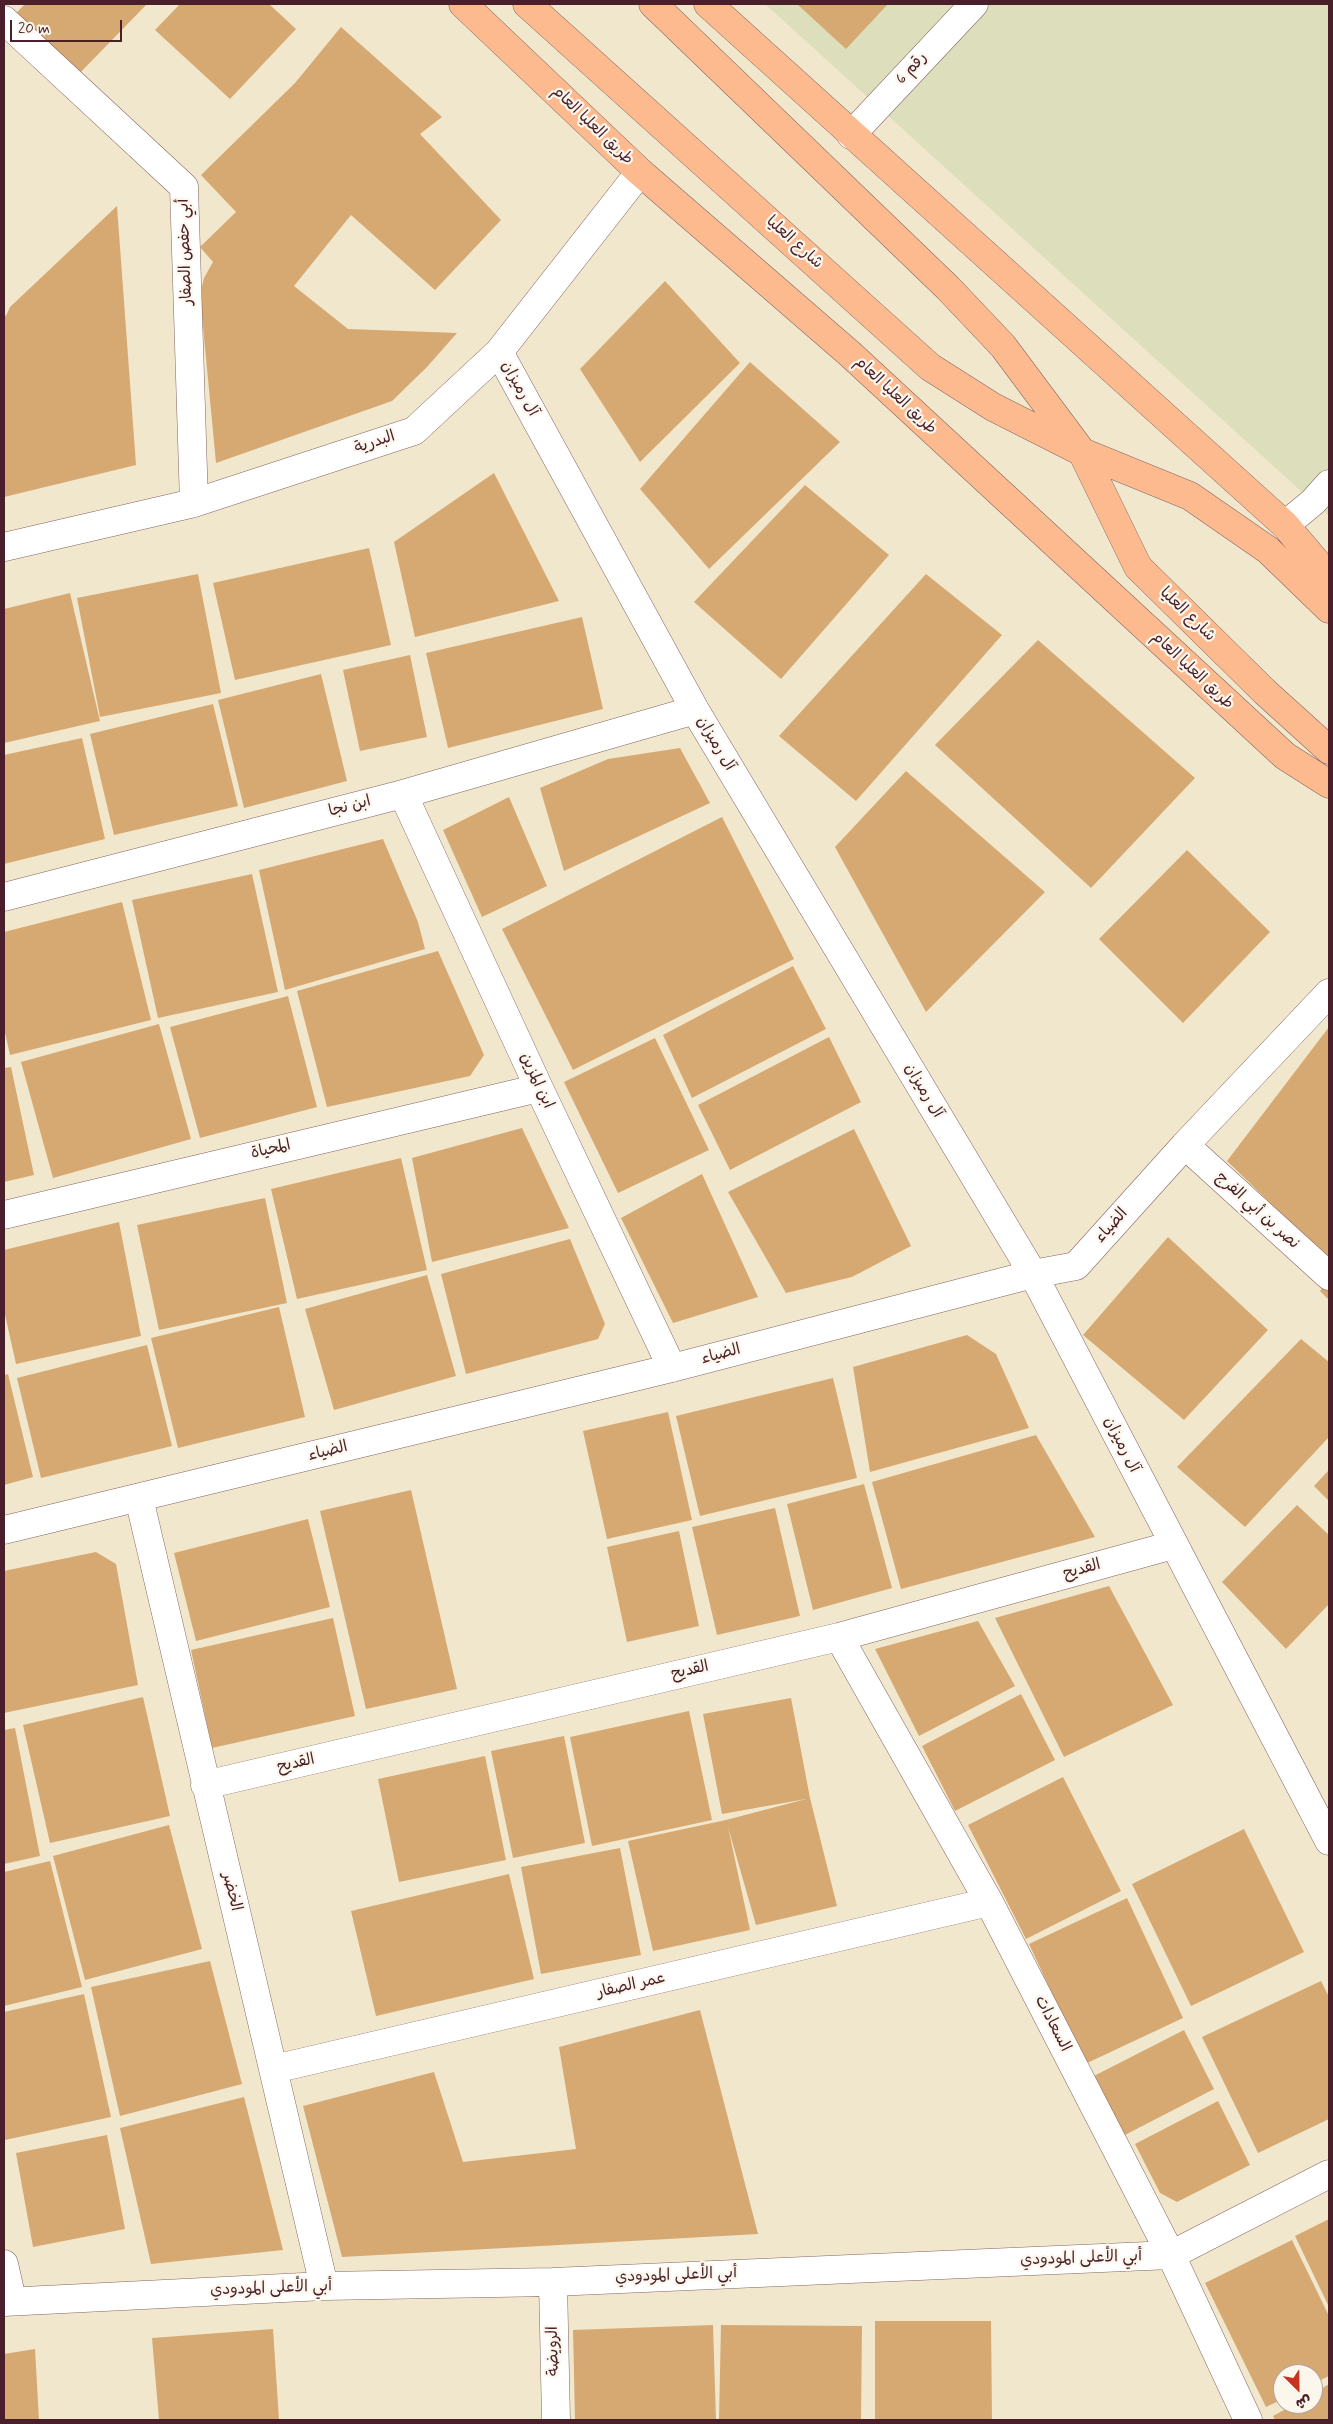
<!DOCTYPE html>
<html>
<head>
<meta charset="utf-8">
<style>
	body { margin:0 }
	#map { position:relative; width:1333px; height:2424px; overflow:hidden; background:#f1e7cc; font-family:Mynerve,"Playpen Sans Arabic",sans-serif }
	canvas { display:block }
	.frame { position:absolute; inset:0; border:5px solid #4a1f2b; pointer-events:none }
	.north { position:absolute; left:1273px; top:2364px; width:50px; height:50px; box-sizing:border-box; background:#fbf7ec; border:1px solid #b4a19f; border-radius:50%; rotate:157deg; font-size:14px; font-weight:700; line-height:20px; text-align:center; color:#4a1f2b }
	.north::after { content:''; display:block; margin:auto; width:18px; height:22px; background:#c8321e; clip-path:polygon(50% 0,100% 100%,50% 72%,0 100%) }
	.scale { position:absolute; left:10px; top:20px; width:112px; height:22px; box-sizing:border-box; border:2px solid #4a1f2b; border-top:0; padding-left:6px; font-size:15px; line-height:18px; white-space:nowrap; color:#4a1f2b; -webkit-text-stroke:4px #fbf7ec; paint-order:stroke }
</style>
</head>
<body>
<div id="map">
<canvas width="1333" height="2424"></canvas>
<div class="frame"></div>
<div class="north">ش</div>
<div class="scale">20 m</div>
</div>
<script>
const ctx = document.querySelector('canvas').getContext('2d');
ctx.lineJoin = 'round';
function fill(path, color) {
  ctx.fillStyle = color;
  ctx.fill(path, 'evenodd');
}
function stroke(path, color, width, dash) {
  ctx.strokeStyle = color;
  ctx.lineWidth = width;
  ctx.lineCap = dash ? 'butt' : 'round';
  ctx.setLineDash(dash || []);
  ctx.stroke(path);
}
function label(font, color, halo, rows, align = 'center') {
  ctx.font = font + ' Mynerve,"Playpen Sans Arabic",sans-serif';
  ctx.lineWidth = 4.5;
  ctx.setLineDash([]);
  ctx.textBaseline = 'middle';
  ctx.strokeStyle = halo;
  ctx.fillStyle = color;
  for (const [text, x, y, turn = 0] of rows) {
    ctx.save();
    ctx.translate(x, y);
    ctx.rotate((+turn || 0) * Math.PI / 180);
    ctx.textAlign = isNaN(turn) ? turn : align;
    if (halo) ctx.strokeText(text, 0, 0);
    ctx.fillText(text, 0, 0);
    ctx.restore();
  }
}
fill(new Path2D(`
	M 765,4 L 1329,4 L 1329,516 L 1313,502 Z`), '#dddebc');
fill(new Path2D(`
	M 25,4 L 147,4 L 75,78 L 12,17 Z
	M 180,4 L 269,4 L 296,29 L 230,99 L 155,30 Z
	M 797,4 L 888,4 L 846,49 Z
	M 341,27 L 442,117 L 420,134 L 501,220 L 435,290 L 351,215 L 294,286 L 348,329 L 457,333 L 427,367 L 392,401 L 216,463 L 200,295 L 204,278 L 213,262 L 200,247 L 236,212 L 201,175 L 295,83 Z
	M 117,206 L 136,465 L 4,497 L 4,314 L 6,316 L 10,307 Z
	M 665,281 L 740,363 L 640,462 L 580,369 Z
	M 750,362 L 840,442 L 709,569 L 640,489 Z
	M 494,473 L 559,601 L 415,637 L 394,542 Z
	M 805,485 L 889,555 L 781,679 L 694,602 Z
	M 369,548 L 391,645 L 235,680 L 213,583 Z
	M 198,574 L 221,693 L 100,717 L 77,598 Z
	M 926,574 L 1002,635 L 856,801 L 779,736 Z
	M 70,593 L 100,721 L 4,743 L 4,609 Z
	M 582,617 L 603,709 L 448,748 L 426,653 Z
	M 1038,640 L 1195,778 L 1091,888 L 935,745 Z
	M 410,655 L 427,737 L 360,751 L 343,670 Z
	M 321,674 L 347,781 L 244,808 L 218,700 Z
	M 213,704 L 238,806 L 114,835 L 90,734 Z
	M 82,738 L 105,839 L 4,864 L 4,755 Z
	M 680,748 L 710,803 L 564,871 L 540,788 L 608,759 Z
	M 906,771 L 1045,892 L 926,1012 L 835,847 Z
	M 509,797 L 547,886 L 482,917 L 443,830 Z
	M 722,817 L 794,959 L 573,1070 L 502,929 Z
	M 383,839 L 418,922 L 425,949 L 285,990 L 259,870 Z
	M 1187,850 L 1270,932 L 1183,1023 L 1099,939 Z
	M 252,874 L 278,992 L 158,1018 L 132,900 Z
	M 122,902 L 151,1020 L 10,1055 L 4,1028 L 4,932 Z
	M 438,951 L 484,1055 L 470,1076 L 327,1107 L 297,991 Z
	M 793,966 L 826,1029 L 692,1098 L 663,1035 Z
	M 288,996 L 317,1107 L 200,1138 L 170,1027 Z
	M 159,1024 L 191,1139 L 53,1178 L 21,1062 Z
	M 1329,1027 L 1329,1260 L 1227,1161 Z
	M 829,1037 L 861,1102 L 730,1170 L 698,1105 Z
	M 655,1038 L 709,1150 L 618,1193 L 564,1082 Z
	M 11,1067 L 34,1175 L 4,1182 L 4,1068 Z
	M 522,1128 L 569,1228 L 432,1262 L 412,1158 Z
	M 854,1129 L 911,1246 L 852,1277 L 786,1293 L 728,1192 Z
	M 401,1158 L 427,1270 L 297,1299 L 271,1189 Z
	M 702,1174 L 758,1297 L 673,1323 L 621,1218 Z
	M 265,1198 L 287,1303 L 159,1330 L 137,1225 Z
	M 119,1222 L 141,1336 L 16,1364 L 4,1310 L 4,1250 Z
	M 1168,1237 L 1268,1330 L 1184,1420 L 1083,1335 Z
	M 570,1239 L 605,1324 L 598,1339 L 466,1374 L 441,1274 Z
	M 427,1275 L 456,1376 L 334,1410 L 305,1309 Z
	M 1329,1281 L 1329,1300 L 1320,1291 Z
	M 279,1307 L 305,1417 L 178,1448 L 151,1338 Z
	M 967,1335 L 996,1354 L 1029,1428 L 870,1472 L 853,1367 Z
	M 1301,1339 L 1329,1362 L 1329,1437 L 1245,1527 L 1177,1467 Z
	M 147,1345 L 172,1446 L 41,1478 L 17,1378 Z
	M 8,1374 L 33,1477 L 4,1485 L 4,1375 Z
	M 833,1378 L 857,1478 L 700,1516 L 676,1416 Z
	M 668,1412 L 692,1520 L 607,1539 L 583,1431 Z
	M 1036,1435 L 1095,1537 L 901,1589 L 872,1482 Z
	M 1329,1470 L 1329,1501 L 1314,1486 Z
	M 864,1484 L 892,1588 L 813,1610 L 787,1504 Z
	M 411,1490 L 457,1689 L 366,1709 L 320,1511 Z
	M 1297,1505 L 1329,1535 L 1329,1604 L 1286,1649 L 1222,1582 Z
	M 775,1508 L 800,1616 L 717,1635 L 692,1527 Z
	M 308,1519 L 330,1607 L 196,1641 L 174,1553 Z
	M 679,1531 L 699,1626 L 627,1642 L 607,1547 Z
	M 96,1552 L 116,1564 L 138,1685 L 4,1713 L 4,1571 Z
	M 1109,1586 L 1173,1705 L 1064,1757 L 995,1618 Z
	M 333,1618 L 355,1716 L 212,1748 L 191,1650 Z
	M 978,1621 L 1015,1686 L 919,1736 L 875,1649 Z
	M 1021,1694 L 1055,1760 L 955,1811 L 922,1746 Z
	M 143,1697 L 170,1816 L 50,1843 L 23,1725 Z
	M 791,1698 L 810,1798 L 837,1906 L 756,1925 L 728,1827 L 750,1930 L 653,1951 L 628,1841 L 726,1820 L 806,1799 L 722,1814 L 703,1714 Z
	M 689,1711 L 712,1820 L 592,1846 L 570,1737 Z
	M 15,1728 L 40,1856 L 4,1864 L 4,1730 Z
	M 564,1736 L 585,1843 L 513,1858 L 491,1751 Z
	M 485,1756 L 506,1860 L 399,1882 L 378,1779 Z
	M 1063,1777 L 1121,1891 L 1026,1939 L 968,1825 Z
	M 169,1825 L 202,1949 L 85,1980 L 53,1856 Z
	M 1244,1829 L 1304,1952 L 1191,2006 L 1132,1884 Z
	M 620,1848 L 641,1955 L 541,1974 L 521,1867 Z
	M 50,1861 L 82,1987 L 4,2006 L 4,1872 Z
	M 509,1874 L 534,1979 L 376,2016 L 351,1911 Z
	M 1127,1898 L 1183,2018 L 1085,2064 L 1029,1944 Z
	M 210,1961 L 242,2084 L 120,2116 L 91,1987 Z
	M 1321,1981 L 1329,1997 L 1329,2119 L 1258,2153 L 1202,2037 Z
	M 84,1994 L 111,2117 L 5,2140 L 4,2012 Z
	M 700,2010 L 758,2234 L 342,2257 L 303,2106 L 434,2072 L 463,2162 L 576,2149 L 559,2047 Z
	M 1184,2030 L 1214,2089 L 1121,2137 L 1090,2078 Z
	M 244,2097 L 283,2250 L 151,2264 L 120,2128 Z
	M 1218,2101 L 1250,2165 L 1177,2202 L 1160,2193 L 1135,2144 Z
	M 107,2135 L 125,2229 L 33,2247 L 16,2153 Z
	M 1329,2219 L 1329,2307 L 1295,2236 Z
	M 1292,2240 L 1329,2316 L 1329,2376 L 1313,2384 L 1313,2374 L 1283,2374 L 1283,2399 L 1266,2407 L 1205,2283 Z
	M 875,2321 L 991,2321 L 992,2420 L 875,2420 Z
	M 713,2325 L 716,2420 L 575,2420 L 573,2330 Z
	M 721,2325 L 862,2326 L 861,2420 L 719,2420 Z
	M 273,2329 L 279,2420 L 159,2420 L 152,2338 Z
	M 35,2349 L 39,2420 L 4,2420 L 4,2354 Z
	M 1329,2384 L 1329,2420 L 1275,2420 L 1273,2416 L 1295,2404 L 1313,2404 L 1313,2394 Z`), '#d7a972');
const minor = new Path2D(`
	M 4,20 L 184,187 L 194,503
	M 851,135 L 974,4
	M 499,352 L 695,710 L 1033,1274 L 1329,1841
	M 1285,525 L 1313,502 L 1329,484
	M 4,547 L 194,503 L 414,431 L 499,352 L 640,172
	M 403,794 L 539,1088 L 672,1368
	M 4,897 L 403,794 L 695,710
	M 1185,1145 L 1329,1276
	M 4,1215 L 539,1088
	M 139,1498 L 324,2286
	M 4,1530 L 672,1368 L 1033,1274 L 1076,1266 L 1185,1145 L 1329,993
	M 839,1637 L 989,1902 L 1171,2255 L 1248,2420
	M 205,1785 L 839,1637 L 1173,1545
	M 274,2069 L 989,1902
	M 4,2264 L 12,2300
	M 553,2282 L 556,2420
	M 4,2302 L 324,2286 L 553,2282 L 1171,2255 L 1329,2174`);
const major = new Path2D(`
	M 463,4 L 640,172 L 850,354 L 1285,756 L 1329,784
	M 527,4 L 930,367 L 993,407 L 1082,452 L 1190,496 L 1268,550 L 1329,609
	M 653,4 L 948,288 L 1003,346 L 1082,452 L 1138,567 L 1265,692 L 1329,750
	M 708,4 L 1285,525 L 1329,577`);
stroke(minor, '#846563', 29);
stroke(major, '#846563', 29);
stroke(minor, '#fff', 28);
stroke(major, '#fcba8e', 28);
label('16px', '#4a1f2b', '#fbf7ec', [
	["رقم 6",912,69,-47],
	["طريق العليا العام",592,126,44],
	["شارع العليا",794,243,42],
	["أبي حفص الصفار",186,252,-92],
	["آل رميزان",519,389,61],
	["طريق العليا العام",895,396,43],
	["البدرية",375,443,-18],
	["شارع العليا",1187,615,44],
	["طريق العليا العام",1192,671,43],
	["آل رميزان",715,744,59],
	["ابن نجا",350,807,-15],
	["ابن المزين",536,1081,65],
	["آل رميزان",923,1091,59],
	["المحياة",271,1150,-13],
	["نصر بن أبي الفرج",1257,1211,42],
	["الضياء",1112,1226,-48],
	["الضياء",721,1355,-15],
	["آل رميزان",1121,1445,63],
	["الضياء",328,1452,-14],
	["القديح",1082,1570,-15],
	["القديح",690,1671,-13],
	["القديح",296,1764,-13],
	["الخضر",231,1892,76],
	["عمر الصفار",631,1986,-13],
	["السعادات",1052,2024,63],
	["أبي الأعلى المودودي",1081,2259,-2],
	["أبي الأعلى المودودي",676,2276,-2],
	["أبي الأعلى المودودي",271,2289,-2],
	["الرويضة",554,2351,-91]
]);
</script>
</body>
</html>
